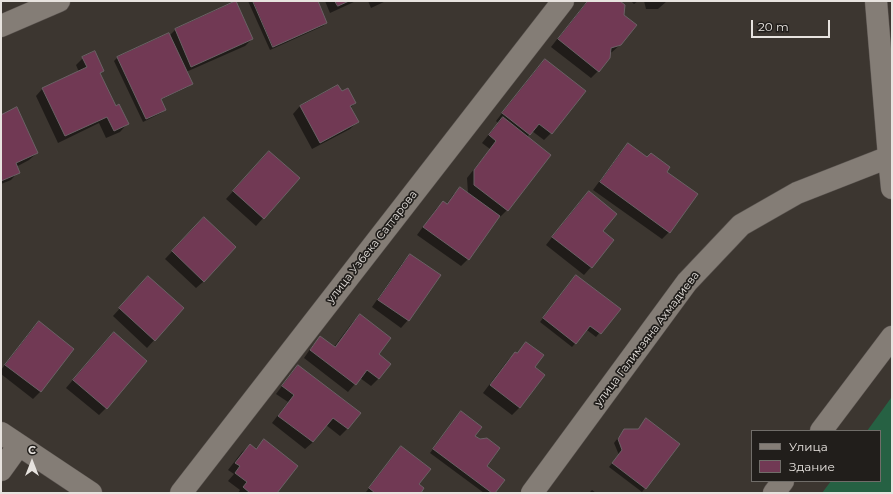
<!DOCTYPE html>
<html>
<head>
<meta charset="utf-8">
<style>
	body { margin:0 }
	#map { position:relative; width:893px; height:494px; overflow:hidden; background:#3c3630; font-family:Montserrat,sans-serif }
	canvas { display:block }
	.frame { position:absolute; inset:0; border:2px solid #e7e3df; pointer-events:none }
	.legend { position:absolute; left:751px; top:430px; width:130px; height:52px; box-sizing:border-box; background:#211e1b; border:1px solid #706d69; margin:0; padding:5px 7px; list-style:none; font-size:12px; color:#e7e3df }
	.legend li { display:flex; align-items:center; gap:8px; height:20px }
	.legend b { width:20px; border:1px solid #706d69 }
	.north { position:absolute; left:12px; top:442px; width:40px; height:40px; -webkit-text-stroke:3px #211e1b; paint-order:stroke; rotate:0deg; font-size:11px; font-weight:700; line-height:16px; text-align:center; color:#e7e3df }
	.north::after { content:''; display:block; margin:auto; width:14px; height:18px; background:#e7e3df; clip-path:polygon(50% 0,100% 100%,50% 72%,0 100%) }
	.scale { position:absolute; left:751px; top:20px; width:79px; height:18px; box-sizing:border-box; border:2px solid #e7e3df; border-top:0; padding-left:5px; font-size:12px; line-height:14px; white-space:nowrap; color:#e7e3df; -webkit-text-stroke:3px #211e1b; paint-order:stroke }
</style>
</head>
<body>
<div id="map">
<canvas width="893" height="494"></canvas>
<div class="frame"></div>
<ul class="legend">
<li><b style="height:5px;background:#847d76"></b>Улица</li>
<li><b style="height:11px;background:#713954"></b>Здание</li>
</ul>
<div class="north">С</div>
<div class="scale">20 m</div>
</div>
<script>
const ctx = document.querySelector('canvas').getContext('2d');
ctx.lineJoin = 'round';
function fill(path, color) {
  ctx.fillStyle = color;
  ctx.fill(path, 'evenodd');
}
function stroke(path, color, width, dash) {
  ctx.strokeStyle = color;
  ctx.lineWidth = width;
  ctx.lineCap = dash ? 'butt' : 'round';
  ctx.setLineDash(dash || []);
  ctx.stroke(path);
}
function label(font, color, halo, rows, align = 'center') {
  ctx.font = font + ' Montserrat,sans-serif';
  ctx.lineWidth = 3.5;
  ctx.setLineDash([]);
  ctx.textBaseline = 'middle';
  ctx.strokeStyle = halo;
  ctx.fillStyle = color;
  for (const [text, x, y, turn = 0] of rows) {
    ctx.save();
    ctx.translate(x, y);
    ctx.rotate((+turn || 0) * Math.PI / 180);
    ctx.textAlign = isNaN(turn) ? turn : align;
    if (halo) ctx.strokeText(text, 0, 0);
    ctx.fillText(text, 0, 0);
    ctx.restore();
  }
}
fill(new Path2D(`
	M 891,398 L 892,405 L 892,493 L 822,493 L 831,481 L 880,481 L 880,431 L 867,431 Z`), '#266143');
fill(new Path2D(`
	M 248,1 L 316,1 L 326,23 L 323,26 L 270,50 Z
	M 325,1 L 356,1 L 330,13 Z
	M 368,1 L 386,1 L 371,8 Z
	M 587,1 L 619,1 L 620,45 L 612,52 L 610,53 L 598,71 L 591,78 L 551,47 Z
	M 631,1 L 638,1 L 634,4 Z
	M 644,1 L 667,1 L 658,9 L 646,9 Z
	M 236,3 L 252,39 L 245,46 L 186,72 L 191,84 L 188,87 L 160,100 L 165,110 L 161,113 L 143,122 L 114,61 L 118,57 L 169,36 L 175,30 Z
	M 83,58 L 103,71 L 99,74 L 115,107 L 127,124 L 120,132 L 106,138 L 99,123 L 58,143 L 36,96 L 43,88 L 79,72 L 76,65 Z
	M 545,60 L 551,133 L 544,140 L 532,131 L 527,137 L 507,210 L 500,217 L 499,217 L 468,259 L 461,266 L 417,235 L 436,209 L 443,202 L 446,205 L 453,195 L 460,188 L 468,193 L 467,178 L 490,149 L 482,143 L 498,123 L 496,121 L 538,67 Z
	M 338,86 L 341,92 L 355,103 L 350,108 L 357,122 L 350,129 L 312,149 L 293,114 L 300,106 Z
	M 1,114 L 37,153 L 29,160 L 16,167 L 18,172 L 11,180 L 1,184 Z
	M 628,145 L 666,172 L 669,232 L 662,239 L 593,190 L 621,152 Z
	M 269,152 L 299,178 L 256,226 L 226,199 Z
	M 589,193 L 601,231 L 613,240 L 591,267 L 584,275 L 546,245 L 581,200 Z
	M 197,225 L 204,281 L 196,288 L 165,259 Z
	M 410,255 L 440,275 L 408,320 L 401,328 L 372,307 L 403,262 Z
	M 573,280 L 619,309 L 596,337 L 587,330 L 572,347 L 540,322 Z
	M 141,285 L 183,308 L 147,348 L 113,316 Z
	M 360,315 L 378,355 L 390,364 L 378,379 L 371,386 L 360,378 L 348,392 L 304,358 L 313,345 L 321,338 L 334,347 L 352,323 Z
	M 39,322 L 41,391 L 33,399 L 1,374 L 1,370 L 31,330 Z
	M 114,333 L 106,408 L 99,415 L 66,388 L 106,341 Z
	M 526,343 L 534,367 L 544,375 L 519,408 L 512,415 L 483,393 L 508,360 L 515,353 L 516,354 Z
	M 298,367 L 359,413 L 347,429 L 340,436 L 326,425 L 313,442 L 305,449 L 272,423 L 288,402 L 276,394 L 291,374 Z
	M 461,412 L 474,436 L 485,467 L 494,493 L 484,493 L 430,453 Z
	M 646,420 L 645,488 L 642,492 L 609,467 L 619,455 L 614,443 L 621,434 L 637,430 Z
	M 264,441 L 276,493 L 238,493 L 240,490 L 228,481 L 234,474 L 228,470 L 242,452 L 250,445 L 255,449 Z
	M 398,451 L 418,485 L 419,493 L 367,493 L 366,492 Z
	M 592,490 L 596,493 L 589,493 Z`), '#0007');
const building = new Path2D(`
	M 236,1 L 253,39 L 191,67 L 175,29 Z
	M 253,1 L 318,1 L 327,23 L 273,47 Z
	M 335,1 L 349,1 L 338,6 Z
	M 588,1 L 620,1 L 625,5 L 624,15 L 637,25 L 621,45 L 611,48 L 610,58 L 599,72 L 558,39 Z
	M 169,33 L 193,84 L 161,99 L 166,110 L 146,119 L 117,57 Z
	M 95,51 L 104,71 L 100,73 L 116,106 L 119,104 L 129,124 L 114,131 L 107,117 L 65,136 L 42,88 L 87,67 L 82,57 Z
	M 545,59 L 586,91 L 552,134 L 539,124 L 530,135 L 502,113 Z
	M 338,85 L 342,91 L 348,88 L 356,103 L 350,106 L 359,122 L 320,143 L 300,106 Z
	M 17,107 L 38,153 L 16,163 L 20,173 L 1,181 L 1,112 L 2,114 Z
	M 503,117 L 551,155 L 508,211 L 474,185 L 474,170 L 496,141 L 489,135 Z
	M 628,143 L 647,157 L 651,153 L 670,167 L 667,172 L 698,194 L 670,233 L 600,182 Z
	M 269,151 L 300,178 L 264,219 L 233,191 Z
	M 460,187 L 500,216 L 469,260 L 423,227 L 443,201 L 447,204 Z
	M 589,191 L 617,214 L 603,231 L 614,240 L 592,268 L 552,237 Z
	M 204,217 L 236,247 L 204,282 L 172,251 Z
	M 410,254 L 441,275 L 409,321 L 378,300 Z
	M 576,275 L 621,309 L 601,334 L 590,326 L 576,344 L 543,318 Z
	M 148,276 L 184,308 L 155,341 L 119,308 Z
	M 360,314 L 391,338 L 379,354 L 391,364 L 379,379 L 367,370 L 356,385 L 310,350 L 320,336 L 335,347 Z
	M 39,321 L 74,349 L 41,392 L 5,365 Z
	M 114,332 L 147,361 L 107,409 L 73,380 Z
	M 526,342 L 544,355 L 535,367 L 545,375 L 520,408 L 490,385 L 515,352 L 517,353 Z
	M 298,365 L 361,413 L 348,429 L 333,418 L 313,442 L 278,416 L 294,395 L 282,386 Z
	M 461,411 L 482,427 L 475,436 L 480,439 L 487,438 L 500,448 L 487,466 L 505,480 L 495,493 L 492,493 L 433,449 Z
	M 646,418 L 680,444 L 646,489 L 612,463 L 622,450 L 618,439 L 624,429 L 638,429 Z
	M 264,439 L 298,466 L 277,493 L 259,493 L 258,492 L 257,493 L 250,493 L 243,487 L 247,482 L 235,473 L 240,466 L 235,463 L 250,444 L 256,449 Z
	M 401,446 L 431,469 L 419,484 L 424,488 L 421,493 L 375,493 L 369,488 Z`);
fill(building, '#713954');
stroke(building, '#6b6165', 1);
const minor = new Path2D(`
	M 876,1 L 889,157 L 892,188
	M 821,431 L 892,337
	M 1,433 L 91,493
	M 1,470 L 19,445
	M 181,493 L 563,1
	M 532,493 L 687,282 L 741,225 L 797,193 L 889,157
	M 774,493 L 783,481`);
const tertiary = new Path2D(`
	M 1,26 L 59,1`);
stroke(minor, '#5a5450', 23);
stroke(tertiary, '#5a5450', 23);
stroke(minor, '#847d76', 22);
stroke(tertiary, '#847d76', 22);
label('11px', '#e7e3df', '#211e1b', [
	["улица Узбека Саттарова",372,247,-52],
	["улица Галимзяна Ахмадиева",647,339,-53]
]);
</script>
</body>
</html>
